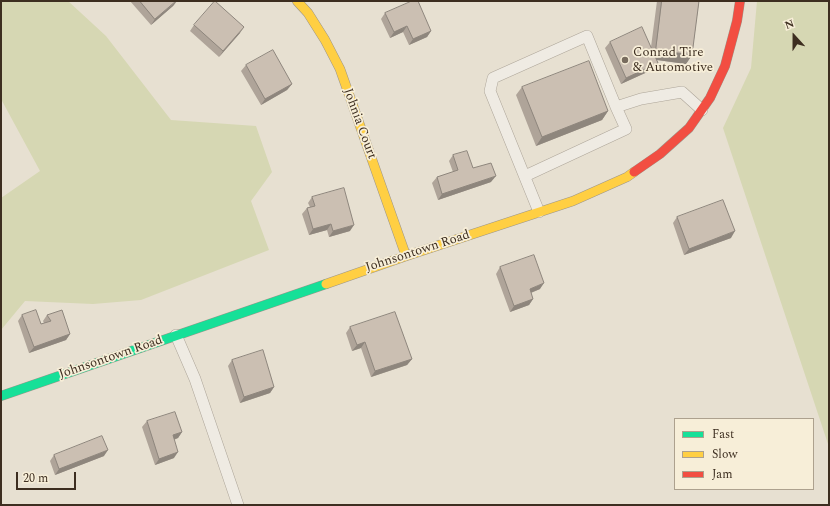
<!DOCTYPE html>
<html>
<head>
<meta charset="utf-8">
<style>
	body { margin:0 }
	#map { position:relative; width:830px; height:506px; overflow:hidden; background:#e7e0d1; font-family:Spectral,serif }
	canvas { display:block }
	.frame { position:absolute; inset:0; border:2px solid #3d2e20; pointer-events:none }
	.legend { position:absolute; left:674px; top:418px; width:140px; height:72px; box-sizing:border-box; background:#f7eed8; border:1px solid #ada18e; margin:0; padding:5px 7px; list-style:none; font-size:12px; color:#3d2e20 }
	.legend li { display:flex; align-items:center; gap:8px; height:20px }
	.legend b { width:20px; border:1px solid #ada18e }
	.north { position:absolute; left:774px; top:16px; width:40px; height:40px; -webkit-text-stroke:3px #f7eed8; paint-order:stroke; rotate:339deg; font-size:11px; font-weight:700; line-height:16px; text-align:center; color:#3d2e20 }
	.north::after { content:''; display:block; margin:auto; width:14px; height:18px; background:#3d2e20; clip-path:polygon(50% 0,100% 100%,50% 72%,0 100%) }
	.scale { position:absolute; left:16px; top:472px; width:60px; height:18px; box-sizing:border-box; border:2px solid #3d2e20; border-top:0; padding-left:5px; font-size:12px; line-height:14px; white-space:nowrap; color:#3d2e20; -webkit-text-stroke:3px #f7eed8; paint-order:stroke }
</style>
</head>
<body>
<div id="map">
<canvas width="830" height="506"></canvas>
<div class="frame"></div>
<ul class="legend">
<li><b style="height:5px;background:#16e098"></b>Fast</li>
<li><b style="height:5px;background:#ffcf43"></b>Slow</li>
<li><b style="height:5px;background:#f24e42"></b>Jam</li>
</ul>
<div class="north">N</div>
<div class="scale">20 m</div>
</div>
<script>
const ctx = document.querySelector('canvas').getContext('2d');
ctx.lineJoin = 'round';
function fill(path, color) {
  ctx.fillStyle = color;
  ctx.fill(path, 'evenodd');
}
function stroke(path, color, width, dash) {
  ctx.strokeStyle = color;
  ctx.lineWidth = width;
  ctx.lineCap = dash ? 'butt' : 'round';
  ctx.setLineDash(dash || []);
  ctx.stroke(path);
}
function label(font, color, halo, rows, align = 'center') {
  ctx.font = font + ' Spectral,serif';
  ctx.lineWidth = 3.5;
  ctx.setLineDash([]);
  ctx.textBaseline = 'middle';
  ctx.strokeStyle = halo;
  ctx.fillStyle = color;
  for (const [text, x, y, turn = 0] of rows) {
    ctx.save();
    ctx.translate(x, y);
    ctx.rotate((+turn || 0) * Math.PI / 180);
    ctx.textAlign = isNaN(turn) ? turn : align;
    if (halo) ctx.strokeText(text, 0, 0);
    ctx.fillText(text, 0, 0);
    ctx.restore();
  }
}
fill(new Path2D(`
	M 1,1 L 68,1 L 106,36 L 171,120 L 256,126 L 272,172 L 251,201 L 269,250 L 141,300 L 93,304 L 25,301 L 1,330 L 1,198 L 40,171 L 1,99 Z
	M 757,1 L 829,1 L 829,447 L 723,128 L 751,68 Z`), '#d6d7b3');
const lane = new Path2D(`
	M 525,176 L 626,129 L 616,107
	M 539,212 L 490,91 L 493,78 L 587,36 L 616,107 L 641,99 L 682,92 L 702,110
	M 176,335 L 195,379 L 238,505`);
const fast = new Path2D(`
	M 1,396 L 326,284`);
const slow = new Path2D(`
	M 297,1 L 308,13 L 325,40 L 340,69 L 406,256
	M 326,284 L 406,256 L 573,201 L 627,177 L 634,172`);
const jam = new Path2D(`
	M 634,172 L 660,154 L 689,128 L 710,98 L 725,66 L 737,21 L 740,1`);
stroke(lane, '#ada599', 12);
stroke(fast, '#9c958a', 10);
stroke(slow, '#9c958a', 10);
stroke(jam, '#9c958a', 10);
stroke(lane, '#efebe3', 11);
stroke(fast, '#16e098', 9);
stroke(slow, '#ffcf43', 9);
stroke(jam, '#f24e42', 9);
fill(new Path2D(`
	M 130,1 L 177,1 L 173,6 L 151,25 Z
	M 657,1 L 699,1 L 692,55 L 686,64 L 657,60 L 658,63 L 654,69 L 621,84 L 605,48 L 610,42 L 651,47 Z
	M 385,13 L 431,31 L 427,37 L 409,45 L 403,32 L 390,38 L 381,19 Z
	M 194,25 L 240,33 L 219,57 L 190,31 Z
	M 246,65 L 292,84 L 287,90 L 261,105 L 241,71 Z
	M 522,87 L 608,111 L 602,120 L 536,146 L 516,95 Z
	M 453,155 L 473,168 L 491,182 L 438,200 L 432,183 L 437,177 L 453,172 L 449,161 Z
	M 312,197 L 350,231 L 329,237 L 327,230 L 309,235 L 302,214 L 307,208 L 310,207 L 308,203 Z
	M 677,217 L 731,238 L 684,255 L 673,223 Z
	M 500,267 L 540,289 L 531,293 L 533,299 L 529,305 L 510,312 L 496,274 Z
	M 22,315 L 41,324 L 44,323 L 43,321 L 47,315 L 70,334 L 66,340 L 29,353 L 18,321 Z
	M 350,327 L 412,359 L 407,365 L 371,377 L 361,348 L 352,351 L 346,333 Z
	M 232,360 L 274,387 L 270,393 L 240,403 L 228,366 Z
	M 147,421 L 182,432 L 178,438 L 174,440 L 174,458 L 155,465 L 142,427 Z
	M 54,455 L 104,456 L 55,475 L 50,461 Z`), '#afa499');
fill(new Path2D(`
	M 177,1 L 173,6 L 151,25 L 155,19 Z
	M 407,26 L 403,32 L 390,38 L 394,32 Z
	M 244,27 L 240,33 L 219,57 L 223,51 Z
	M 431,31 L 427,37 L 409,45 L 413,39 Z
	M 656,50 L 692,55 L 686,64 L 650,59 Z
	M 658,63 L 654,69 L 621,84 L 626,78 Z
	M 292,84 L 287,90 L 261,105 L 265,99 Z
	M 608,111 L 602,120 L 536,146 L 542,137 Z
	M 496,176 L 491,182 L 438,200 L 442,194 Z
	M 331,224 L 327,230 L 309,235 L 313,229 Z
	M 354,225 L 350,231 L 329,237 L 333,231 Z
	M 735,231 L 731,238 L 684,255 L 689,249 Z
	M 544,283 L 540,289 L 525,295 L 530,289 Z
	M 533,299 L 529,305 L 510,312 L 514,306 Z
	M 70,334 L 66,340 L 29,353 L 34,347 Z
	M 365,342 L 361,348 L 352,351 L 357,345 Z
	M 412,359 L 407,365 L 371,377 L 375,371 Z
	M 274,387 L 270,393 L 240,403 L 244,397 Z
	M 182,432 L 178,438 L 169,441 L 173,435 Z
	M 108,450 L 104,456 L 55,475 L 59,469 Z
	M 178,452 L 174,458 L 155,465 L 159,459 Z`), '#8e867d');
const building = new Path2D(`
	M 140,1 L 176,1 L 155,19 Z
	M 215,1 L 244,27 L 223,51 L 194,25 Z
	M 412,1 L 418,1 L 431,31 L 413,39 L 407,26 L 394,32 L 385,13 Z
	M 662,1 L 699,1 L 692,55 L 656,50 Z
	M 642,27 L 658,63 L 626,78 L 610,42 Z
	M 273,50 L 292,84 L 265,99 L 246,65 Z
	M 589,61 L 608,111 L 542,137 L 522,87 Z
	M 467,151 L 473,168 L 491,163 L 496,176 L 442,194 L 437,177 L 458,170 L 453,155 Z
	M 344,188 L 354,225 L 333,231 L 331,224 L 313,229 L 307,208 L 315,206 L 312,197 Z
	M 723,200 L 735,231 L 689,249 L 677,217 Z
	M 534,255 L 544,283 L 530,289 L 533,299 L 514,306 L 500,267 Z
	M 36,310 L 41,324 L 51,321 L 47,315 L 62,310 L 70,334 L 34,347 L 22,315 Z
	M 395,312 L 412,359 L 375,371 L 365,342 L 357,345 L 350,327 Z
	M 263,350 L 274,387 L 244,397 L 232,360 Z
	M 175,412 L 182,432 L 173,435 L 178,452 L 159,459 L 147,421 Z
	M 102,436 L 108,450 L 59,469 L 54,455 Z`);
fill(building, '#cbbfb2');
stroke(building, '#8e867d', 1);
for (const [x, y, r, color] of [
	[625,60,4,"#786c5e"]
]) {
  const dot = new Path2D();
  dot.arc(x, y, r, 0, 2 * Math.PI);
  ctx.fillStyle = color;
  ctx.fill(dot);
  stroke(dot, '#f7eed8', 1.5);
}
label('13px', '#3d2e20', '#f7eed8', [
	["Conrad Tire",633,53],
	["& Automotive",633,68]
], 'left');
label('13px', '#3d2e20', '#f7eed8', [
	["Johnia Court",359,124,70],
	["Johnsontown Road",418,252,-18],
	["Johnsontown Road",111,358,-19]
]);
</script>
</body>
</html>
